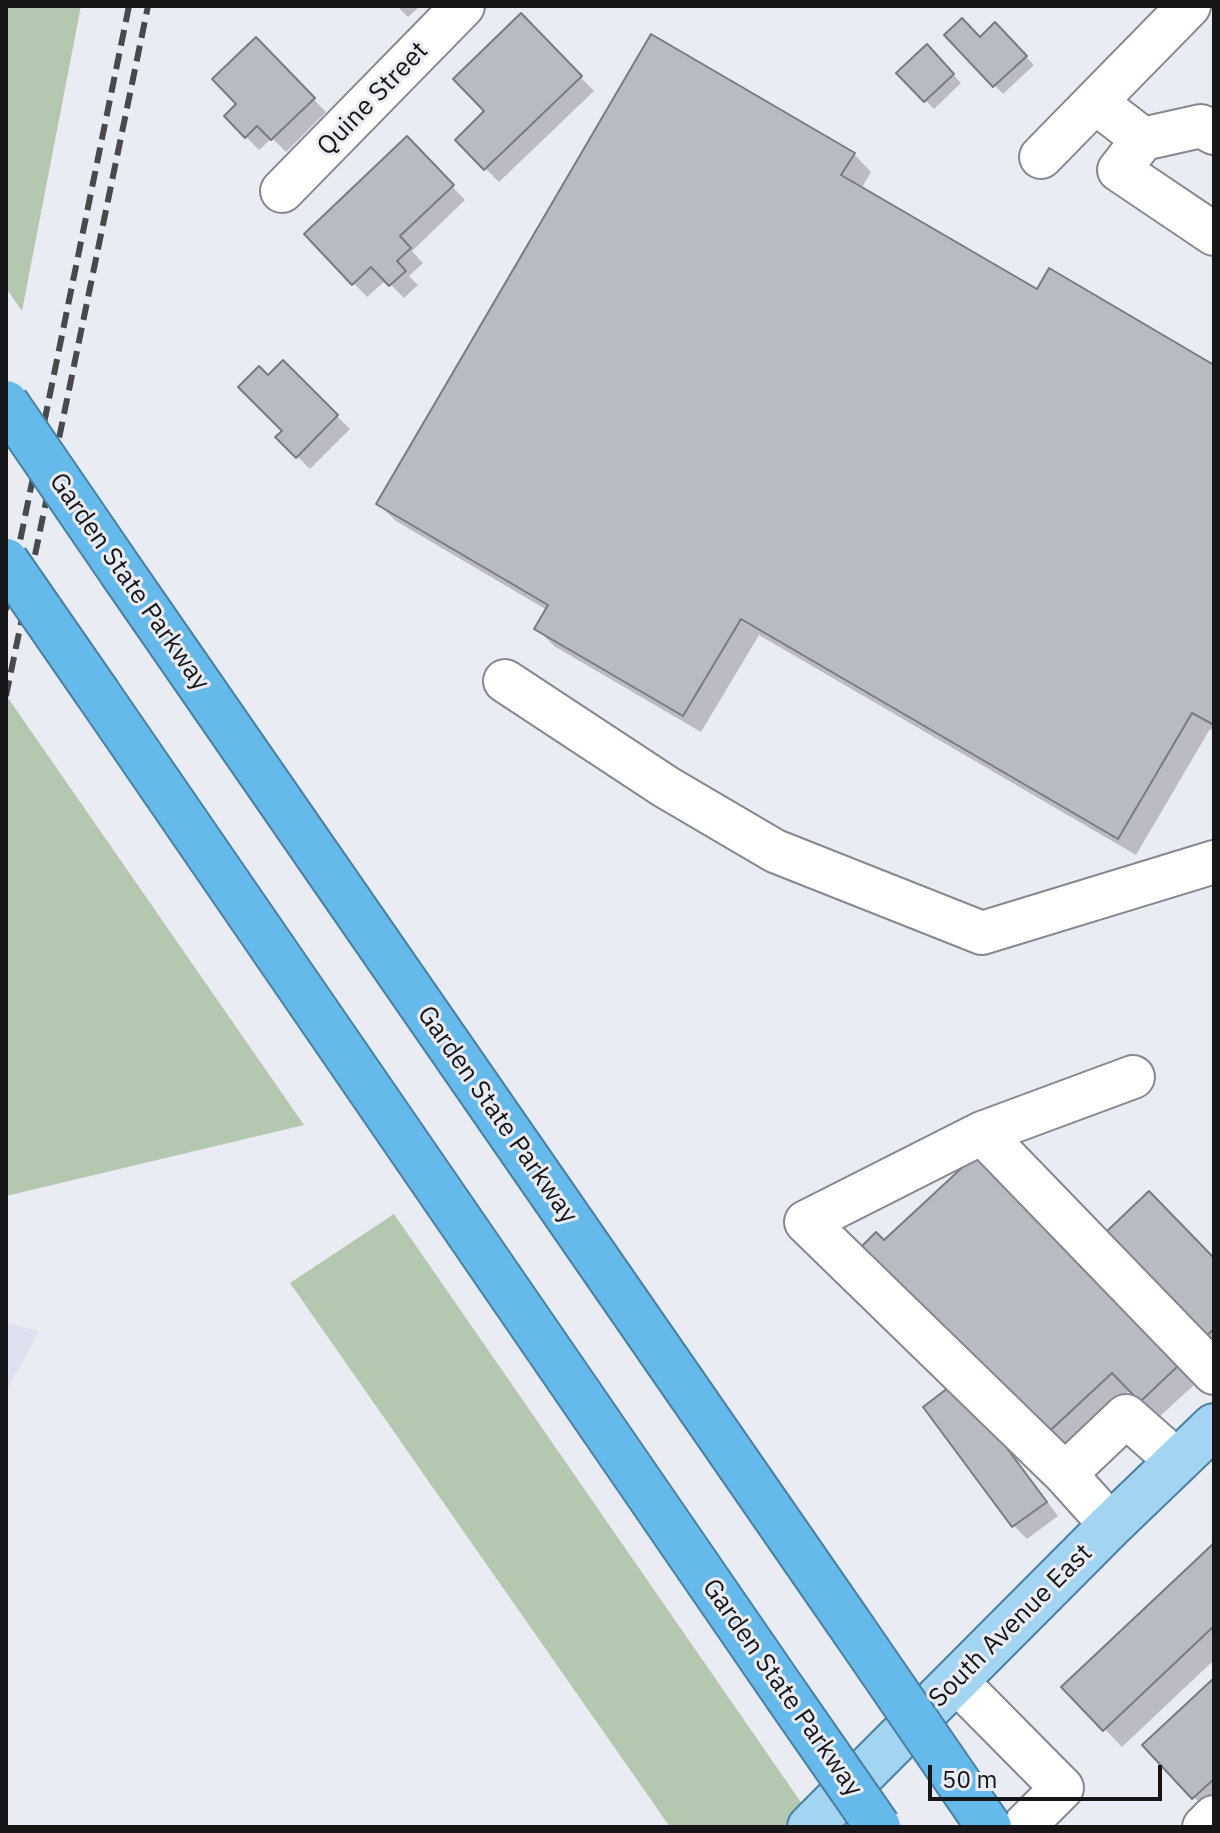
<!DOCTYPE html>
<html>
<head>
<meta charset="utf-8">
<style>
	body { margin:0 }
	#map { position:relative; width:1220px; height:1833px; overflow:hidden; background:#eaecf4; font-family:"IBM Plex Sans",sans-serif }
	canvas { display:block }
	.frame { position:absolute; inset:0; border:8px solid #161619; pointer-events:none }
	.scale { position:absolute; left:928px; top:1765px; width:234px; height:36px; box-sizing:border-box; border:4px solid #161619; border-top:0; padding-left:10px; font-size:24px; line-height:28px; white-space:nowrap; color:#161619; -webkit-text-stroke:6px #eaecf4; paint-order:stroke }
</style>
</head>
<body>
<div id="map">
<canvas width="1220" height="1833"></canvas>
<div class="frame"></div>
<div class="scale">50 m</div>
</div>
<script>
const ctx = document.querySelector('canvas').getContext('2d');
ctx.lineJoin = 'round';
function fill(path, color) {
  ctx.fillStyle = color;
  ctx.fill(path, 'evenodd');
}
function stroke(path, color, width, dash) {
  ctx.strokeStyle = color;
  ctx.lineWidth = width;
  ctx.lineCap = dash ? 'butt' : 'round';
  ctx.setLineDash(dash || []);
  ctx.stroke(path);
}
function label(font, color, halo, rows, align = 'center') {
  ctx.font = font + ' "IBM Plex Sans",sans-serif';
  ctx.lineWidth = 6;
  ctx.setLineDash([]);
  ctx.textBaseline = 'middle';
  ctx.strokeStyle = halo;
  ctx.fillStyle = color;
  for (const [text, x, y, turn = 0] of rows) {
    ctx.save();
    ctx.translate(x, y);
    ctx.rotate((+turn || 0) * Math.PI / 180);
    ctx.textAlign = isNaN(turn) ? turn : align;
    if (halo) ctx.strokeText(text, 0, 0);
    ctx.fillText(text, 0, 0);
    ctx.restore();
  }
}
fill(new Path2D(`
	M 6,1322 L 39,1332 L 6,1392 Z`), '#dde1f0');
fill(new Path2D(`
	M 6,6 L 81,6 L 22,311 L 6,288 Z
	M 6,695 L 304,1125 L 6,1196 Z
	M 394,1214 L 807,1811 L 787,1827 L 670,1827 L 290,1283 Z`), '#b4c8af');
fill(new Path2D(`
	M 397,6 L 420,6 L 408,17 Z
	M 521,16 L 594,91 L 499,182 L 457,140 L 487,111 Z
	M 995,25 L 1034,65 L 1003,94 L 947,35 L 980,39 Z
	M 256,40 L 326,112 L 286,152 L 272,138 L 259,150 L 226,116 L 239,104 Z
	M 927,47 L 961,83 L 934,109 L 899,73 Z
	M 407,139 L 465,200 L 412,251 L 423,263 L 409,276 L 418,285 L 404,298 L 386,280 L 367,297 L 306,234 Z
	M 854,154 L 871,172 L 861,189 L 1037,292 L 1214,367 L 1214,731 L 1210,729 L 1136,855 L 759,635 L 701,732 L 554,646 L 536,628 L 547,610 L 396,521 L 378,504 Z
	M 283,363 L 350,429 L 310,469 L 278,437 L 284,431 L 268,378 Z
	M 996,1172 L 1195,1384 L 1158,1418 L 1131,1389 L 1058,1457 L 884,1243 Z
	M 1107,1233 L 1214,1261 L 1214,1343 Z
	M 970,1397 L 1058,1516 L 1027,1539 L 1014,1526 L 926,1407 Z
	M 1214,1546 L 1214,1660 L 1122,1747 L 1105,1729 Z
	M 1214,1681 L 1214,1812 L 1211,1815 L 1144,1745 Z`), '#0003');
const building = new Path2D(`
	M 521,13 L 582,76 L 484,170 L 455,140 L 484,111 L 453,79 Z
	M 962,18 L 980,37 L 995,22 L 1027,56 L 993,87 L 944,35 Z
	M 651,34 L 855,153 L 841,175 L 1037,289 L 1049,268 L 1214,365 L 1214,725 L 1192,713 L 1118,839 L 741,619 L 683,716 L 534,629 L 548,605 L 376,504 Z
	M 256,37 L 315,98 L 271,140 L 257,126 L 245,138 L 224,116 L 236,104 L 212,79 Z
	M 927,44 L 954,74 L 924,102 L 896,73 Z
	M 407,136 L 454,185 L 400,236 L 411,248 L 397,261 L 406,271 L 389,286 L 371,267 L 352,285 L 304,234 Z
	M 283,360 L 338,415 L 296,458 L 275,437 L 282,431 L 238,387 L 259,366 L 268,375 Z
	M 979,1152 L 1179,1365 L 1140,1402 L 1112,1373 L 1039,1441 L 859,1249 L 876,1232 L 884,1240 Z
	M 1149,1191 L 1214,1258 L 1214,1329 L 1205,1337 L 1105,1233 Z
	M 957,1381 L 1047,1502 L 1012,1527 L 923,1407 Z
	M 1214,1543 L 1214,1626 L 1103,1731 L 1061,1687 Z
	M 1214,1678 L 1214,1779 L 1192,1799 L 1142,1745 Z`);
fill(building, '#b9bbc2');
stroke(building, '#797b82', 2);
const minor = new Path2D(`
	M 1095,102 L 1143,139 L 1119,170 L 1214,234
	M 1143,139 L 1201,126 L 1214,133
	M 1041,157 L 1189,6
	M 282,191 L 463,6
	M 505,681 L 666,787 L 775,851 L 982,933 L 1214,862
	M 982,1133 L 1133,1077
	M 1065,1474 L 806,1222 L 982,1133 L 1214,1373
	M 1111,1525 L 1065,1474 L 1126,1416 L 1177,1461
	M 957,1682 L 1062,1788 L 1023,1827
	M 1204,1827 L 1214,1817`);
const major = new Path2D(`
	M 810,1827 L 1111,1525 L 1214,1426`);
const highway = new Path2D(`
	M 123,574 L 853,1629
	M 98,694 L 787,1696`);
stroke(minor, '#86888f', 46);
stroke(major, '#4980a2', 48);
stroke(highway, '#4980a2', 48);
stroke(minor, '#fff', 42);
stroke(major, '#a3d5f3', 44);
stroke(highway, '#65b9eb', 44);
stroke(new Path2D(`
	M 6,610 L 129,6
	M 6,696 L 148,6`), '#48494d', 6, [16, 8]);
const highwayBridge = new Path2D(`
	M 6,403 L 123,574
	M 6,561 L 98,694
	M 853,1629 L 989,1827
	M 787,1696 L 878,1827`);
stroke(highwayBridge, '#4980a2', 48, []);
stroke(highwayBridge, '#65b9eb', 44);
label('26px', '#161619', '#eaecf4', [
	["Quine Street",373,99,-46],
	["Garden State Parkway",129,582,55],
	["Garden State Parkway",497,1115,55],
	["South Avenue East",1011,1626,-45],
	["Garden State Parkway",782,1688,55]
]);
</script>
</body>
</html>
